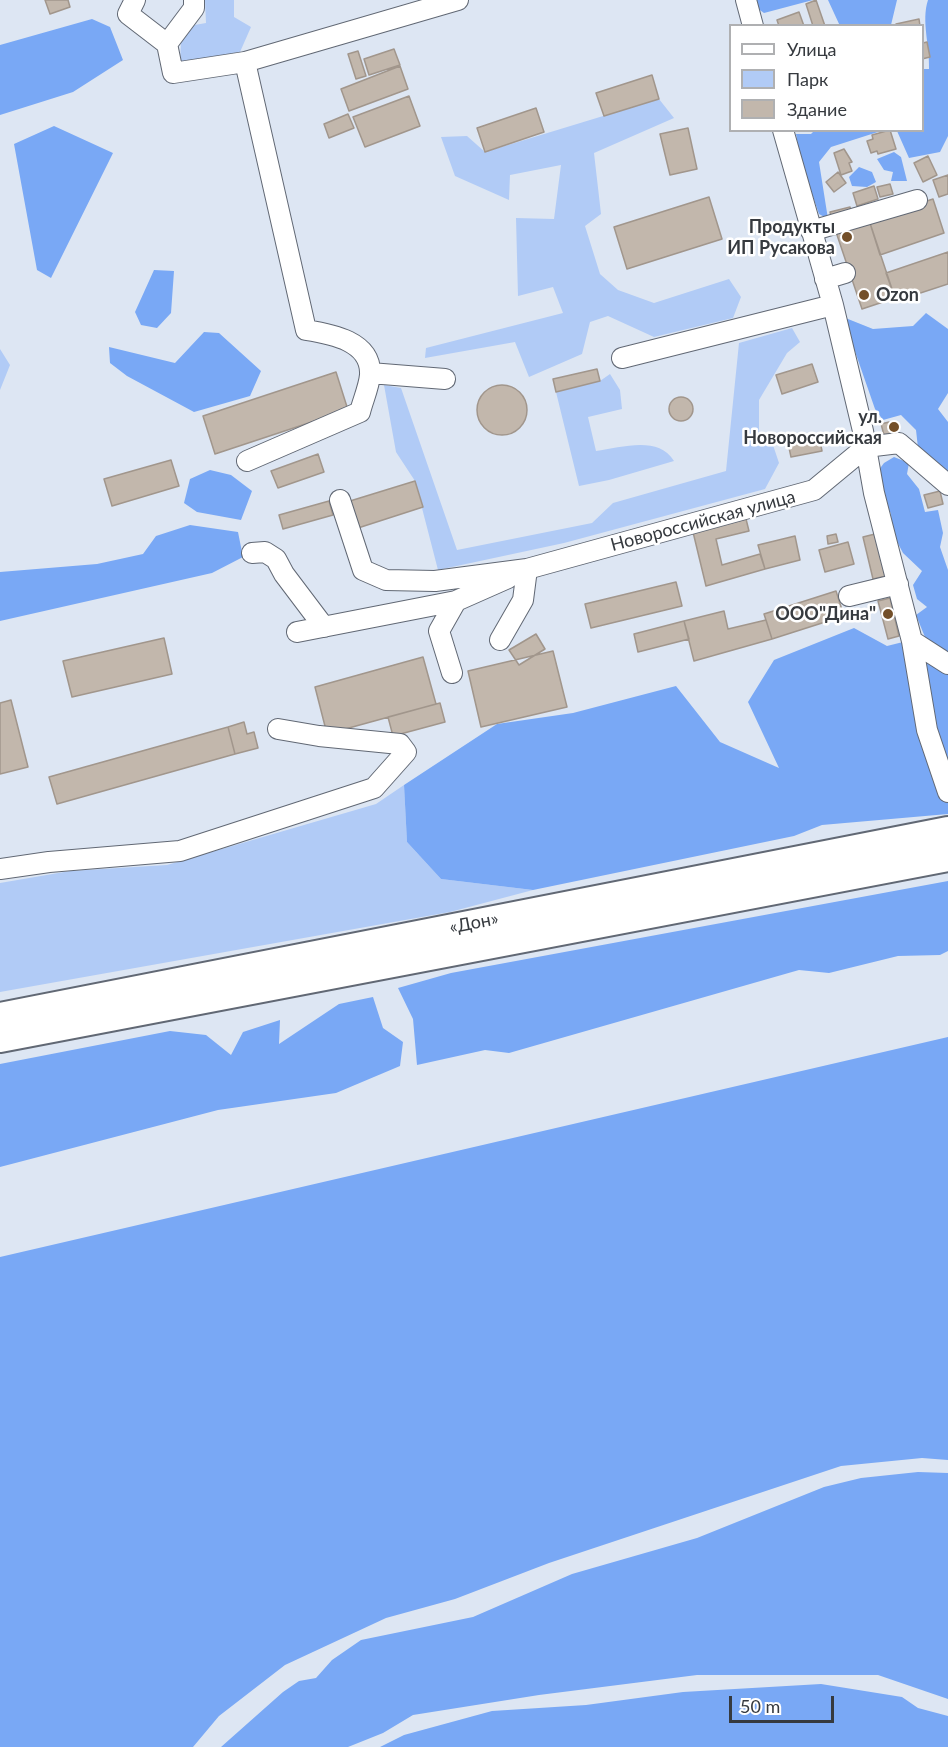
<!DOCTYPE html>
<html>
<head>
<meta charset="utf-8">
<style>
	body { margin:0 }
	#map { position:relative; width:948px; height:1747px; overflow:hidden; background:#dde6f3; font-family:Lato,sans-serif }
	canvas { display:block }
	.legend { position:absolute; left:729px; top:24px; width:195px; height:108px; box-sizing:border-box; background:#fff; border:2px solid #afb0b2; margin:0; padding:8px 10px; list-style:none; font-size:18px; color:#363a3f }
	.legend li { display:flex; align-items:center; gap:12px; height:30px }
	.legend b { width:30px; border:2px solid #afb0b2 }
	.scale { position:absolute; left:729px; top:1696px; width:105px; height:27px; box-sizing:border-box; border:3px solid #363a3f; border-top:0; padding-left:8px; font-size:18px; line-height:21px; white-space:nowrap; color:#363a3f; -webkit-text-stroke:4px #fff; paint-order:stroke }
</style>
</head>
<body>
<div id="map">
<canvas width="948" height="1747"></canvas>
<ul class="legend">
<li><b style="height:8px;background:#fff"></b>Улица</li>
<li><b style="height:16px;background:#b1cbf6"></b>Парк</li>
<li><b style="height:16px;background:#c2b7ac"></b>Здание</li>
</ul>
<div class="scale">50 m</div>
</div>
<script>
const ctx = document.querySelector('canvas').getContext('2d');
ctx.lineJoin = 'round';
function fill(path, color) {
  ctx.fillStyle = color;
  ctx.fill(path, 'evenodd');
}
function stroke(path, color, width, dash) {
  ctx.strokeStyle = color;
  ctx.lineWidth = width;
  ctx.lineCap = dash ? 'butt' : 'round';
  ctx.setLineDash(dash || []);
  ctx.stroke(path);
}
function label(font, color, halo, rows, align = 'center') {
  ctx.font = font + ' Lato,sans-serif';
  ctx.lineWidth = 5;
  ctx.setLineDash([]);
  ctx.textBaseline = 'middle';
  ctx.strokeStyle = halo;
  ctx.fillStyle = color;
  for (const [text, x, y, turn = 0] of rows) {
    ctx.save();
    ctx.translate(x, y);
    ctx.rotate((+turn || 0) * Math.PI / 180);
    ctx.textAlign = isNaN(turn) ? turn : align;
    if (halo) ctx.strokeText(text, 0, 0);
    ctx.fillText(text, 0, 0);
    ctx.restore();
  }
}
fill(new Path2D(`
	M 205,0 L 234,0 L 234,17 L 251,27 L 240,52 L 180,63 L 181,41 L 189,26 L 206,23 Z
	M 659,99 L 674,118 L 594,153 L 601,214 L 585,226 L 600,274 L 618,290 L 654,303 L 729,279 L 741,297 L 733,318 L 654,337 L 608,316 L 590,322 L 582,354 L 529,377 L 515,342 L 425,358 L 426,348 L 563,313 L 553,287 L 518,296 L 516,218 L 554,219 L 561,165 L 510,175 L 509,200 L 455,176 L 441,137 L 467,136 L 485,152 Z
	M 792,328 L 800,342 L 787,353 L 759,400 L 759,442 L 772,442 L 779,463 L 765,489 L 564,543 L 438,570 L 415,481 L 396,452 L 384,385 L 401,388 L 457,550 L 592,523 L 613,503 L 726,471 L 739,343 Z
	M 0,349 L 10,365 L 0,390 Z
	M 610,374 L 620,390 L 622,409 L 588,417 L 596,451 C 621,448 658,435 674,461 L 609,480 L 579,486 L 556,392 L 600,381 Z
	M 404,785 L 407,842 L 441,879 L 533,890 L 450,912 L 0,992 L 0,883 L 70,871 L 167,865 L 376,804 Z`), '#b1cbf6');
fill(new Path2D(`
	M 755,0 L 813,0 L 764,13 L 757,8 Z
	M 828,0 L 897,0 L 891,25 L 840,26 Z
	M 928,0 L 948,0 L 948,136 L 940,152 L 909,158 L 897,131 L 922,130 L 923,69 L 929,69 C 930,46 921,21 928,0 Z
	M 92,19 L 110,27 L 123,60 L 73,92 L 0,115 L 0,45 Z
	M 54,126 L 113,153 L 51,278 L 37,270 L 14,144 Z
	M 815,130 L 881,131 L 831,147 L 819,162 L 828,219 L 819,214 L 801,162 L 796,134 L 811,134 Z
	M 894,152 L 901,157 L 907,181 L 891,181 L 893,172 L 884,170 L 877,159 Z
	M 859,167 L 872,172 L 876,182 L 867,187 L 852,186 L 849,177 Z
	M 154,270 L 174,271 L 171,313 L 157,328 L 141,325 L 135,312 Z
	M 926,313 L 948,329 L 948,393 L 938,409 L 948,422 L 948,476 L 918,448 L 916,430 L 901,415 L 883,420 L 875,409 L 843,317 L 873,329 L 913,326 Z
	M 204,332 L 219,333 L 261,371 L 250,396 L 194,412 L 127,376 L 110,363 L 109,347 L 175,363 Z
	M 894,457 L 909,463 L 907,474 L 919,489 L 925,512 L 938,510 L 943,533 L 940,547 L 948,570 L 948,659 L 929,647 L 916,615 L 927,607 L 917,599 L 913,585 L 922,571 L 903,553 L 892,532 L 891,514 L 882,494 L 878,471 L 884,463 Z
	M 210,470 L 231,475 L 252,491 L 241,520 L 197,512 L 184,503 L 190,479 Z
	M 190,525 L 238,532 L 243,557 L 212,573 L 0,621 L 0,572 L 97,564 L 143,554 L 156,536 Z
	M 854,628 L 887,646 L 903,642 L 948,674 L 948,814 L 822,825 L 794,836 L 533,890 L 441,879 L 407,842 L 404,785 L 497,724 L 573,713 L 676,686 L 720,742 L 779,768 L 748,702 L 774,660 Z
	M 948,881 L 948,951 L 940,955 L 898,956 L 829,973 L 799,970 L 509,1053 L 485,1050 L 417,1065 L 413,1019 L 398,988 L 451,973 Z
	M 373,997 L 383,1028 L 403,1042 L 400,1066 L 336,1093 L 218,1110 L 0,1167 L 0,1064 L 170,1031 L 206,1035 L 231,1055 L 243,1032 L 280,1020 L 279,1044 L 339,1004 Z
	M 948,1037 L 948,1460 L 922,1458 L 841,1466 L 549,1563 L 455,1599 L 386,1618 L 285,1665 L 219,1716 L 193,1747 L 0,1747 L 0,1257 Z
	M 918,1472 L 948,1473 L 948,1699 L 878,1675 L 697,1675 L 539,1695 L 413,1715 L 383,1733 L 348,1747 L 221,1747 L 283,1692 L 299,1681 L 316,1678 L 332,1660 L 361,1640 L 473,1617 L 572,1574 L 697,1538 L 824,1487 L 861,1478 Z
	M 821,1684 L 902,1697 L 918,1708 L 948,1716 L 948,1747 L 380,1747 L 404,1735 L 492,1711 L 586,1705 L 683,1692 Z`), '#79a8f5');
const building = new Path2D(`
	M 45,0 L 68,0 L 70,7 L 50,14 Z
	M 816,0 L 825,26 L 813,26 L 806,4 Z
	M 799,12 L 804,26 L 779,26 L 777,20 Z
	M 919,19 L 920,26 L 896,26 L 896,24 Z
	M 922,39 L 923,43 L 927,42 L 930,57 L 922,59 Z
	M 394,49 L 400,65 L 369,75 L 364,59 Z
	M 358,51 L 366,76 L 356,79 L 348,54 Z
	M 400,66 L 408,89 L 349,111 L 341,89 Z
	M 652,75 L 659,99 L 604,116 L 596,93 Z
	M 409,96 L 420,126 L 365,147 L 353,117 Z
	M 536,108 L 544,132 L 485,152 L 477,128 Z
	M 348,114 L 354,128 L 329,138 L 324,124 Z
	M 688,128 L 697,169 L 670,175 L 660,134 Z
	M 890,130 L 896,149 L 878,154 L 877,151 L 871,153 L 867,141 L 873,139 L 872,135 Z
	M 844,149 L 852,162 L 849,163 L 852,171 L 841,175 L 834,153 Z
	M 928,156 L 937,175 L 923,182 L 914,163 Z
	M 838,172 L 846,183 L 834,192 L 826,182 Z
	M 948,175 L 948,194 L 939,197 L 933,180 Z
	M 890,184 L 893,194 L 880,197 L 877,187 Z
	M 874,186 L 878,199 L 857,206 L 853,193 Z
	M 709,197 L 722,239 L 627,269 L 614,227 Z
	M 933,199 L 944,233 L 880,255 L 869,220 Z
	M 850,207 L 852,215 L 832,220 L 830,212 Z
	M 869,220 L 895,298 L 862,309 L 836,232 Z
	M 948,252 L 948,284 L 896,301 L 886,273 Z
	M 812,364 L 818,382 L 782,394 L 776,375 Z
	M 597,369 L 600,381 L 556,392 L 553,379 Z
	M 336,372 L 348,410 L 215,454 L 203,416 Z
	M477 410a25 25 0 1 1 50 0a25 25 0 1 1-50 0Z
	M669 409a12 12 0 1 1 24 0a12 12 0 1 1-24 0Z
	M 889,422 L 891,434 L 884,435 L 881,424 Z
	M 819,436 L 822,451 L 791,457 L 788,443 Z
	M 318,454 L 324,472 L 278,488 L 271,471 Z
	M 171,460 L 179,486 L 112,506 L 104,479 Z
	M 415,481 L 423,507 L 358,528 L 350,501 Z
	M 940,491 L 943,504 L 928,508 L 924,495 Z
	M 329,501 L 333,515 L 283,529 L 279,515 Z
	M 746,519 L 749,531 L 716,539 L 722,565 L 760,554 L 765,569 L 706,586 L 693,532 Z
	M 836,534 L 838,542 L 828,544 L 827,536 Z
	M 875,534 L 886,576 L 873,579 L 863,537 Z
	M 795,536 L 800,560 L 765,569 L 758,545 Z
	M 848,542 L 854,564 L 825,572 L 819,550 Z
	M 676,582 L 682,606 L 591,628 L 585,604 Z
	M 836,591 L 844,616 L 772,639 L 764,614 Z
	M 890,598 L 899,636 L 888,639 L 878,601 Z
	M 724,611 L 728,629 L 766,620 L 772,639 L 694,661 L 684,621 Z
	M 684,621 L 689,639 L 638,652 L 634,634 Z
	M 536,634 L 545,649 L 519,665 L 509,650 Z
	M 164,638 L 172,674 L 72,697 L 63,661 Z
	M 553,651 L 567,707 L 481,727 L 468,671 Z
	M 423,657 L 436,704 L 327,734 L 315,687 Z
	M 11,700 L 28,767 L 0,774 L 0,703 Z
	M 440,703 L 445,722 L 393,736 L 388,717 Z
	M 244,722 L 247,734 L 254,732 L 258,748 L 235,754 L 228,727 Z
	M 228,727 L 235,754 L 57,804 L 49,777 Z`);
fill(building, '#c2b7ac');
stroke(building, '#a1968c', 1.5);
const minor = new Path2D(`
	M 135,0 L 128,14 L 167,44
	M 194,0 L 194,8 L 167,44 L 173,73 L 245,62 L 458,0
	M 746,0 L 753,26
	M 245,62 L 306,330 C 331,334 372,341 370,375 C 369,387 363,400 360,412 L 247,461
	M 783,130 L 833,305 L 863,431 L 874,493 L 912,641 L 927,730 L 948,792
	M 811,231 L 917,200
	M 825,279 L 845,273
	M 622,358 L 833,305
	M 370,373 L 445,379
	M 866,447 L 899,443 L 948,485
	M 340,500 L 363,570 L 386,580 L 435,581 L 527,569 L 814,490 L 866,447
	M 252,553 L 265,552 L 276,559 L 284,574 L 324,627
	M 849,596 L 898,584
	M 297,632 L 456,601 L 508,578
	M 500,640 L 523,600 L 527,569
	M 912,641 L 948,664
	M 452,673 L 439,631 L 456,601
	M 0,869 L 49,862 L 180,851 L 374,788 L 406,752 L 400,744 L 319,736 L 278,729`);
const highway = new Path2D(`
	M 0,1017 L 948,831
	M 0,1038 L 948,857`);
stroke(minor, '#616874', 22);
stroke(highway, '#616874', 32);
stroke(minor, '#fff', 20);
stroke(highway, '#fff', 28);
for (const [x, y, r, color] of [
	[847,237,6,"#734f29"],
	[864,295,6,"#734f29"],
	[894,427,6,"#734f29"],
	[888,614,6,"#734f29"]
]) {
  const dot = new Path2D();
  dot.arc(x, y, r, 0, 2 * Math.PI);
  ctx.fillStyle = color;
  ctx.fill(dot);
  stroke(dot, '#fff', 2);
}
label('bold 18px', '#363a3f', '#fff', [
	["Продукты",835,227],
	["ИП Русакова",835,248],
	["Ozon",876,295,"left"],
	["ул.",882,417],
	["Новороссийская",882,438],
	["ООО\"Дина\"",876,614]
], 'right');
label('18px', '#363a3f', '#fff', [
	["Новороссийская улица",703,521,-15],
	["«Дон»",474,923,-11]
]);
</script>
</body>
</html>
